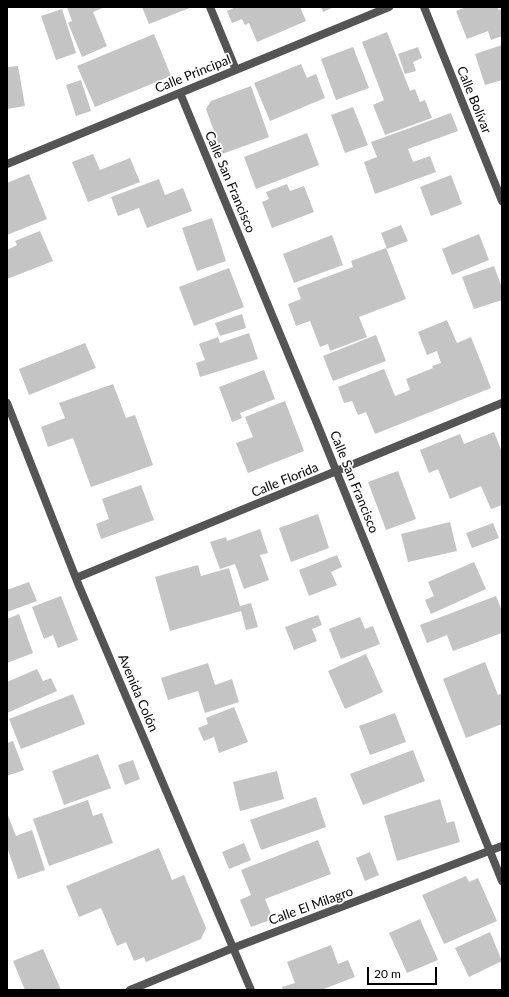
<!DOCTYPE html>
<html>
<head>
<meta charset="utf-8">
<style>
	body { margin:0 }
	#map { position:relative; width:509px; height:997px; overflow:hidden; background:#fff; font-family:Lato,sans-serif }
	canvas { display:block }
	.frame { position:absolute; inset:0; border:8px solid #000; pointer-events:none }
	.scale { position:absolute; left:367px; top:967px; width:70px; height:18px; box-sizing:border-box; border:2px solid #000; border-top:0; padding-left:5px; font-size:12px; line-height:14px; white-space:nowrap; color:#000; -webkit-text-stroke:3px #fff; paint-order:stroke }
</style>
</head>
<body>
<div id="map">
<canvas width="509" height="997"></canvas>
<div class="frame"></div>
<div class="scale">20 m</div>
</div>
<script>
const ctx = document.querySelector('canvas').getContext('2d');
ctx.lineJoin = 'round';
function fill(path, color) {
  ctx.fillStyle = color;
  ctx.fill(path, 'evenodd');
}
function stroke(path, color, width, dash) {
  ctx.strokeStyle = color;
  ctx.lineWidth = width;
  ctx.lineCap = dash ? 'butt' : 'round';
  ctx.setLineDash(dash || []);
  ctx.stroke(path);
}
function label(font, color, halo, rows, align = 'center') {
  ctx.font = font + ' Lato,sans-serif';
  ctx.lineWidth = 3.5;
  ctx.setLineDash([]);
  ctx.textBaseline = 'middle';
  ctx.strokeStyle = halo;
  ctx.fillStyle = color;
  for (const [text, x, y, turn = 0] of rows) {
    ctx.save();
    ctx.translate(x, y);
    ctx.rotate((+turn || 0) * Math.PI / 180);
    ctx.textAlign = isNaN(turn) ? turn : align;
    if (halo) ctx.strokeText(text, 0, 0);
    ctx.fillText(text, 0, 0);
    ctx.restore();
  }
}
fill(new Path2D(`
	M 67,7 L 105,7 L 93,12 L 107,46 L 82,57 L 68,23 L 72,21 Z
	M 142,7 L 192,7 L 149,24 Z
	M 236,7 L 300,7 L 306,21 L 257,42 L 249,23 L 245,25 L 242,19 L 232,23 L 227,11 Z
	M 321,7 L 334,7 L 323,12 Z
	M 466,7 L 497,7 L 499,10 L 502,9 L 502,36 L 491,40 L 488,31 L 467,39 L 456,11 Z
	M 62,9 L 76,53 L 56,60 L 41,16 Z
	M 387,32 L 410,91 L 415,89 L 420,102 L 425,100 L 432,118 L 385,135 L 373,105 L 384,100 L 362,42 Z
	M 154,34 L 171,76 L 95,107 L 77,66 Z
	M 502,45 L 502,80 L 485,85 L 475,54 Z
	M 353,47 L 369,88 L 336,100 L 321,59 Z
	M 418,47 L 422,58 L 413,62 L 416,71 L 405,74 L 398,54 Z
	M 301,64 L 307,78 L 316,74 L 325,98 L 270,121 L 254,83 Z
	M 18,66 L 25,106 L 7,109 L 7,67 Z
	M 81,80 L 91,111 L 76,116 L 66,85 Z
	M 251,86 L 269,137 L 222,154 L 206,109 L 211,101 Z
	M 353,107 L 368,145 L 345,153 L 331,115 Z
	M 451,113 L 458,131 L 408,149 L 413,162 L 430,156 L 436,172 L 375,194 L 364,162 L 377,157 L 371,142 Z
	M 307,133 L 319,165 L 256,189 L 244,157 Z
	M 93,154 L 100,170 L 130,158 L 140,182 L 88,202 L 72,162 Z
	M 29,174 L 47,219 L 7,235 L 7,183 Z
	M 451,175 L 462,204 L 431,216 L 420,187 Z
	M 159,179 L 165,195 L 183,188 L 192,211 L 147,228 L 139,208 L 118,216 L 111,197 Z
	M 287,184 L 290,191 L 304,186 L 314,212 L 272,228 L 262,202 L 269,199 L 266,192 Z
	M 212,218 L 226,261 L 197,271 L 182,228 Z
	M 401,225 L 408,241 L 387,249 L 381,233 Z
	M 40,231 L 53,261 L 7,279 L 7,250 L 17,245 L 15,241 Z
	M 479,234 L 489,260 L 452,275 L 442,249 Z
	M 332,235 L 343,265 L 294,283 L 283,254 Z
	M 386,248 L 406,299 L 359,317 L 367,337 L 330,351 L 328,344 L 320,347 L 310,321 L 296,326 L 288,304 L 301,299 L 297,288 L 353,267 L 351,261 Z
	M 494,266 L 502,288 L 502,300 L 474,309 L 462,277 Z
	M 229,268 L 244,307 L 194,326 L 179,287 Z
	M 242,314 L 246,328 L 220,336 L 215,323 Z
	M 447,320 L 457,343 L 471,337 L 491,388 L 375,434 L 366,412 L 358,415 L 352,401 L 344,403 L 338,387 L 384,369 L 395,396 L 410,390 L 406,379 L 433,368 L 432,366 L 441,363 L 437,351 L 427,355 L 418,332 Z
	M 249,333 L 258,359 L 200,377 L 196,363 L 205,360 L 199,344 L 218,337 L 220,343 Z
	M 376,335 L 386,361 L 333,381 L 323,356 Z
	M 85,343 L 96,368 L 29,395 L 19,369 Z
	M 264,370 L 275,399 L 240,413 L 242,418 L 232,422 L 219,387 Z
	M 113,384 L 126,418 L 135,415 L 153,465 L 91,487 L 73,438 L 48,447 L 41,427 L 65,418 L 59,403 Z
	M 285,401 L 304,451 L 248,473 L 236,443 L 253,437 L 245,417 Z
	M 494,432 L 502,452 L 502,505 L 491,509 L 481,486 L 450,499 L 438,469 L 429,473 L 420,450 L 460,434 L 464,444 Z
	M 398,471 L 416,519 L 386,530 L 368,482 Z
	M 141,485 L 154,520 L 101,539 L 96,524 L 109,519 L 102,499 Z
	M 318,514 L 329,548 L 291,562 L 279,528 Z
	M 450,522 L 457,551 L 408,562 L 401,534 Z
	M 493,523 L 499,538 L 472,548 L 466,533 Z
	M 260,529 L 268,553 L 260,555 L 269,580 L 244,589 L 235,564 L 220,569 L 210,542 L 226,537 L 227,541 Z
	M 337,555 L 342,567 L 331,572 L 337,585 L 309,596 L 299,570 Z
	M 474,562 L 486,589 L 431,614 L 425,600 L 434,596 L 428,582 Z
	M 198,565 L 201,576 L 229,568 L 240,606 L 251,603 L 258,627 L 246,630 L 241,611 L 170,631 L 155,577 Z
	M 29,582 L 37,601 L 7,612 L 7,590 Z
	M 61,596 L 78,640 L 58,648 L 53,635 L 44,639 L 32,607 Z
	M 496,596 L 502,611 L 502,633 L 453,651 L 447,635 L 427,643 L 420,625 Z
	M 19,614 L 33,653 L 7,663 L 7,619 Z
	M 318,615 L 322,625 L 312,629 L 317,641 L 294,650 L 285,627 Z
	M 360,617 L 365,629 L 373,626 L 380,644 L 341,659 L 329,629 Z
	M 366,654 L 383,692 L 345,709 L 328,671 Z
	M 485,662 L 498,695 L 502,693 L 502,724 L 466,738 L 443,679 Z
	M 208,663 L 215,685 L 232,679 L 239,702 L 205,713 L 198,691 L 168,700 L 161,678 Z
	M 37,669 L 43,681 L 51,678 L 57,691 L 7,713 L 7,682 Z
	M 73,694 L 85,724 L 21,749 L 9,719 Z
	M 234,707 L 248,742 L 219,753 L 214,737 L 204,741 L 198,728 L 208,724 L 206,718 Z
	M 395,713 L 406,742 L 370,755 L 359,726 Z
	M 13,741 L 24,770 L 7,776 L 7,743 Z
	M 413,750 L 425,781 L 363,805 L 350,774 Z
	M 98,754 L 111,788 L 64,805 L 52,771 Z
	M 133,760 L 140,779 L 125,785 L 118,765 Z
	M 277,771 L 284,799 L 240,811 L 233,782 Z
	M 316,797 L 326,827 L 261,850 L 250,820 Z
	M 440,799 L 447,823 L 454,821 L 460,842 L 397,861 L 384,816 Z
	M 88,800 L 93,816 L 102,813 L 113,843 L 49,866 L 33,819 Z
	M 7,813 L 16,836 L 32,830 L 45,870 L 18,879 L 7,847 Z
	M 318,840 L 331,874 L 265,899 L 273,919 L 251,927 L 240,900 L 251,895 L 241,870 Z
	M 244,843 L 251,860 L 229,869 L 222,852 Z
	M 159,848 L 172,880 L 184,875 L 206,928 L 201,939 L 146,962 L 144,957 L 134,961 L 126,942 L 117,946 L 101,908 L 79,917 L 66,886 Z
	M 370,852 L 379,875 L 365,881 L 356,858 Z
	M 466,876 L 469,882 L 478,878 L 497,921 L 444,944 L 422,895 Z
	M 420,919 L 438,960 L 407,973 L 389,933 Z
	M 490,932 L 502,961 L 469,977 L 455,948 Z
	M 331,945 L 338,964 L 348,960 L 355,977 L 321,990 L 283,990 L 282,987 L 295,983 L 287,962 Z
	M 43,949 L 61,990 L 25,990 L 13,961 Z`), '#c4c4c4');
stroke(new Path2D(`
	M 210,7 L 236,70
	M 424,7 L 502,201
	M 180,93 L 316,421 L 502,881
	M 7,164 L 389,7
	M 7,403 L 79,586 L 251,990
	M 76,578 L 502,403
	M 130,990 L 233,948 L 502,846`), '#545454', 8);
label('13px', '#000', '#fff', [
	["Calle Principal",193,74,-22],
	["Calle Bolívar",474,100,68],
	["Calle San Francisco",230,182,67],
	["Calle Florida",285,480,-22],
	["Calle San Francisco",354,482,68],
	["Avenida Colón",138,693,67],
	["Calle El Milagro",311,906,-20]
]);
</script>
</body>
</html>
